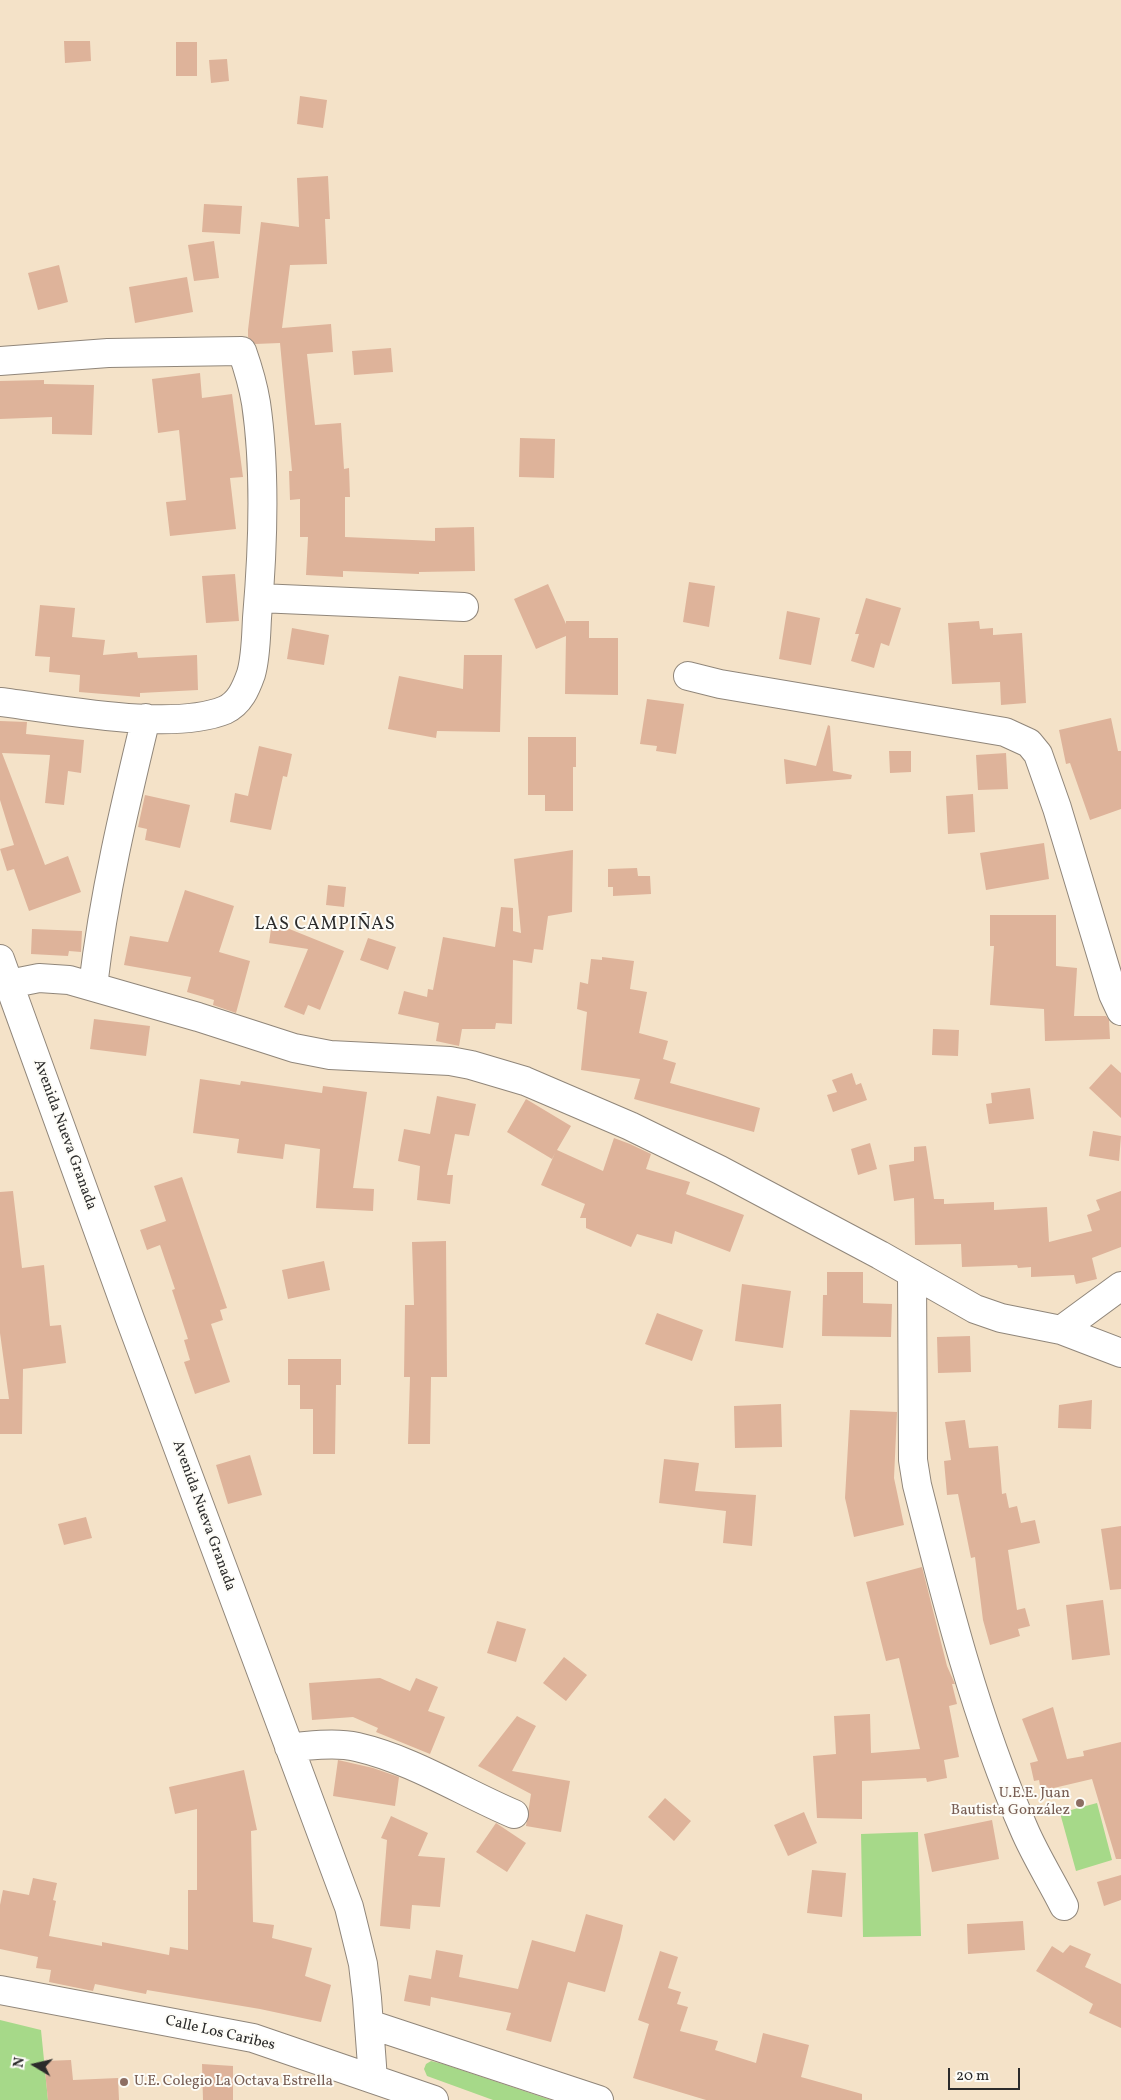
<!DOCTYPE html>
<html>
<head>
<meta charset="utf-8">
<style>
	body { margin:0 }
	#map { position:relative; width:1121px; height:2100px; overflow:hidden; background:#f4e2c8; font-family:Vollkorn,serif }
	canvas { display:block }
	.north { position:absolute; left:10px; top:2040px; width:50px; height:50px; -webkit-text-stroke:4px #fdfcf7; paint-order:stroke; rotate:279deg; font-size:14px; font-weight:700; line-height:20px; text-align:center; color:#2b2b2b }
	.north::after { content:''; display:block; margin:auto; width:18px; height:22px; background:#2b2b2b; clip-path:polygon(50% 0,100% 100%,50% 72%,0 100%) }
	.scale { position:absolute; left:948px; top:2068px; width:72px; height:22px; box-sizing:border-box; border:2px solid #2b2b2b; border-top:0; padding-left:6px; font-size:15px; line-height:18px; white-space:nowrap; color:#2b2b2b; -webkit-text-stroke:4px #fdfcf7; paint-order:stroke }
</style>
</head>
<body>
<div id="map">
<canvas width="1121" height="2100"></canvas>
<div class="north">N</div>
<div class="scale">20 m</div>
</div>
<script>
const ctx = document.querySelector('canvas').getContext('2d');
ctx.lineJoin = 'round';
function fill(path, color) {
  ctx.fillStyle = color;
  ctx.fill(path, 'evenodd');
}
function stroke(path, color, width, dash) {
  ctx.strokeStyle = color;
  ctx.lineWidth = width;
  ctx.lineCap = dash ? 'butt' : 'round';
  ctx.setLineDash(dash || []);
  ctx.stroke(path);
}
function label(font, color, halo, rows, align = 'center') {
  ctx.font = font + ' Vollkorn,serif';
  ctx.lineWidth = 4;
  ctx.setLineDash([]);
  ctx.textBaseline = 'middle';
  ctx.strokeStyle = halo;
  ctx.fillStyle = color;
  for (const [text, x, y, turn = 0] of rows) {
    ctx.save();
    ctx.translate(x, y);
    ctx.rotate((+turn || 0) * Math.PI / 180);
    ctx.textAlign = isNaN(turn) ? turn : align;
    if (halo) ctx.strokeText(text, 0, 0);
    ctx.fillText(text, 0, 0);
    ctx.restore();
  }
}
fill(new Path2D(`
	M 1097,1803 L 1112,1860 L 1076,1871 L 1060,1813 Z
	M 918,1832 L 921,1936 L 863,1937 L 861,1834 Z
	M 0,2020 L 41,2030 L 48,2100 L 0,2100 Z
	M 431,2061 L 443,2064 L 551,2100 L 493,2100 L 427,2076 L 424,2069 L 426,2064 Z`), '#a6d989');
fill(new Path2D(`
	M 64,41 L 90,41 L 91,61 L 65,63 Z
	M 176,42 L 197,42 L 197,76 L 176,76 Z
	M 227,59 L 229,81 L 211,83 L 209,60 Z
	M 300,96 L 327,100 L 323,128 L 297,124 Z
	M 328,176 L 330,219 L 325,219 L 327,264 L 290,265 L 282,328 L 331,324 L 333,352 L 307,354 L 315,425 L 341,423 L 344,469 L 349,468 L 350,497 L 345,497 L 345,537 L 435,541 L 435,528 L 474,527 L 475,571 L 419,572 L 419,574 L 343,571 L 343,577 L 306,575 L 308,537 L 300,537 L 300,499 L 290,500 L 289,471 L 292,471 L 280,343 L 255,344 L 248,337 L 248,330 L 261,222 L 299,227 L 297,178 Z
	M 204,204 L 242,206 L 240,234 L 202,232 Z
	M 214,241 L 219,278 L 194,281 L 188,245 Z
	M 59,265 L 68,302 L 38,310 L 28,273 Z
	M 187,277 L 193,312 L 135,323 L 129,287 Z
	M 391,348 L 393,372 L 354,375 L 352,351 Z
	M 200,373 L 202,398 L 232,394 L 243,477 L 230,478 L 236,529 L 170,536 L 166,502 L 186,500 L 179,430 L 158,433 L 152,379 Z
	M 44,380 L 44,384 L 94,385 L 92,435 L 52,434 L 52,417 L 0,419 L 0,381 Z
	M 520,438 L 555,439 L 554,478 L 519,477 Z
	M 235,574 L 239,621 L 206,623 L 202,576 Z
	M 689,582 L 715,586 L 709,627 L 683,622 Z
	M 548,584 L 566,624 L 566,621 L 589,621 L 589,638 L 618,638 L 618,695 L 565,694 L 566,636 L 536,649 L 514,599 Z
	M 866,598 L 901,608 L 889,646 L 881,643 L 874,668 L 851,661 L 859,634 L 855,634 Z
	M 40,605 L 75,608 L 72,637 L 105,640 L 103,655 L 137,652 L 138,658 L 197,655 L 198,690 L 140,693 L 140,697 L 79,692 L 80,675 L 49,672 L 50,657 L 35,656 Z
	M 787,611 L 820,618 L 811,665 L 779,659 Z
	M 979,621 L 980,629 L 993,628 L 993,635 L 1022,633 L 1026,703 L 1001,705 L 1000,682 L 952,684 L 948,623 Z
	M 292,628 L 329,635 L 324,665 L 287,659 Z
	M 464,655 L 502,655 L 500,732 L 437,731 L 436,738 L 388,729 L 399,676 L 463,689 Z
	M 647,699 L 684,704 L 676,754 L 656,751 L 657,746 L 640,744 Z
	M 1111,718 L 1118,751 L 1121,751 L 1121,809 L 1090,820 L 1070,763 L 1066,764 L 1059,730 Z
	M 0,721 L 27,722 L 26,734 L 84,740 L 81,773 L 68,771 L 64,805 L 45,803 L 50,755 L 2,753 L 45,865 L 68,856 L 81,892 L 29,911 L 14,869 L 7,871 L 0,849 L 14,845 L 0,800 Z
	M 828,725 L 830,726 L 833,771 L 852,775 L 851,779 L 786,784 L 784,759 L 816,766 Z
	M 528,737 L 576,737 L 576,767 L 573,767 L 573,811 L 545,811 L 545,795 L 528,795 Z
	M 259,746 L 292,754 L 287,777 L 283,776 L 271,830 L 230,822 L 235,793 L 248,796 Z
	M 889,751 L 911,751 L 911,772 L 890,773 Z
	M 1006,753 L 1008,789 L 978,790 L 976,755 Z
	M 973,794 L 975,832 L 948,834 L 946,796 Z
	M 145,795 L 190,805 L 180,848 L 145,840 L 147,829 L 138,827 Z
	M 1044,843 L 1049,879 L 986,890 L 980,853 Z
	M 573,850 L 572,912 L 548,916 L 543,950 L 534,949 L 532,963 L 513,960 L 512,1024 L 496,1023 L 495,1029 L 462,1029 L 459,1046 L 436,1041 L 439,1023 L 398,1014 L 404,991 L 427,997 L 428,989 L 433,990 L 443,937 L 495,947 L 501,907 L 513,908 L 513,931 L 521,933 L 514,859 Z
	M 637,868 L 638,876 L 650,876 L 651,894 L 613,896 L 613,887 L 608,887 L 608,869 Z
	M 328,885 L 346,887 L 344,907 L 326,905 Z
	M 185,890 L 234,906 L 219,952 L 250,961 L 236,1013 L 213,1005 L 214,1000 L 187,992 L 191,977 L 124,965 L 130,936 L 168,942 Z
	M 990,915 L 1056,915 L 1056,966 L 1077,968 L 1074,1016 L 1106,1016 L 1109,1020 L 1110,1039 L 1045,1041 L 1044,1009 L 990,1005 L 994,946 L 990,946 Z
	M 272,922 L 344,951 L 320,1010 L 308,1005 L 304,1015 L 284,1007 L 308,949 L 269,943 Z
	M 32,929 L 82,931 L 81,952 L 69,951 L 68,956 L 31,954 Z
	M 368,938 L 396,947 L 388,970 L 360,960 Z
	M 602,957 L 634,961 L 630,989 L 647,992 L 639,1033 L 668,1041 L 663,1059 L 676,1063 L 670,1083 L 760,1108 L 754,1132 L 634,1099 L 640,1079 L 581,1070 L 587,1012 L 577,1009 L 580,982 L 588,984 L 591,959 L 602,960 Z
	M 94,1019 L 150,1026 L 146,1056 L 90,1049 Z
	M 933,1029 L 959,1030 L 958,1056 L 932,1055 Z
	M 1111,1064 L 1121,1073 L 1121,1118 L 1089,1088 Z
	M 852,1073 L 856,1085 L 861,1083 L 867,1100 L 833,1112 L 827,1095 L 837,1092 L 832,1080 Z
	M 200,1079 L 240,1085 L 241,1081 L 322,1093 L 323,1086 L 367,1092 L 353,1188 L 374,1189 L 373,1211 L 316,1208 L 320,1149 L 285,1144 L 283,1159 L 237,1153 L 239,1139 L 193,1133 Z
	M 1030,1088 L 1034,1119 L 989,1124 L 986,1104 L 992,1103 L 991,1093 Z
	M 437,1096 L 476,1104 L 469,1136 L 455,1134 L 447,1175 L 453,1175 L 450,1204 L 417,1200 L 420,1166 L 398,1161 L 404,1129 L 430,1134 Z
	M 526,1099 L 571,1126 L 557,1150 L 603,1171 L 614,1138 L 630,1144 L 651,1154 L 646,1169 L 690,1182 L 686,1194 L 744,1215 L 730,1252 L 675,1231 L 672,1244 L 637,1234 L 631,1247 L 586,1228 L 586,1218 L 580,1218 L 585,1204 L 541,1185 L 555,1153 L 552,1159 L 507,1132 Z
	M 1093,1131 L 1121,1136 L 1119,1161 L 1089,1156 Z
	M 870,1143 L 877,1169 L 858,1175 L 851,1149 Z
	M 926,1146 L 934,1199 L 944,1199 L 944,1204 L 994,1202 L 994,1210 L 1047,1207 L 1049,1242 L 1092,1231 L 1087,1215 L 1100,1210 L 1096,1200 L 1121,1191 L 1121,1247 L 1092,1258 L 1097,1279 L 1076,1284 L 1074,1275 L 1031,1277 L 1031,1267 L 1018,1268 L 1017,1265 L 962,1267 L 961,1244 L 915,1245 L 914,1198 L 894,1201 L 889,1165 L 914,1161 L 914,1147 Z
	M 182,1177 L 227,1308 L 220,1310 L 223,1320 L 211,1324 L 230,1382 L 195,1394 L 184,1362 L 190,1360 L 184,1340 L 188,1339 L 172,1290 L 175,1289 L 160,1245 L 147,1250 L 140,1230 L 166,1221 L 154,1186 Z
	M 13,1191 L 22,1268 L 44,1265 L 50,1326 L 61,1325 L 66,1363 L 23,1369 L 22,1434 L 0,1434 L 0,1399 L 9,1399 L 0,1333 L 0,1192 Z
	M 446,1241 L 447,1377 L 431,1377 L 430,1444 L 408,1444 L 410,1377 L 404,1377 L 405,1305 L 414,1305 L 412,1242 Z
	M 324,1261 L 330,1290 L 288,1299 L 282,1270 Z
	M 827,1272 L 863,1272 L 863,1303 L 892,1304 L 891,1337 L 822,1336 L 823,1295 L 827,1295 Z
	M 742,1284 L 791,1291 L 783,1348 L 735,1341 Z
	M 657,1313 L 703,1330 L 692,1361 L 645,1344 Z
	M 970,1336 L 971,1372 L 938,1373 L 937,1337 Z
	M 288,1359 L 341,1359 L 341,1385 L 336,1385 L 335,1454 L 313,1454 L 313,1409 L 300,1409 L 300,1385 L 288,1385 Z
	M 1092,1400 L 1091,1429 L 1058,1428 L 1059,1405 Z
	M 781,1404 L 782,1447 L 735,1448 L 734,1406 Z
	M 850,1410 L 897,1412 L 894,1478 L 904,1525 L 854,1537 L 845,1498 Z
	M 965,1420 L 969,1448 L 998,1446 L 1002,1494 L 1006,1493 L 1009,1508 L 1017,1506 L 1021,1523 L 1035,1520 L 1040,1543 L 1008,1550 L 1017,1610 L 1025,1608 L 1030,1626 L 1018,1629 L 1020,1636 L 990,1645 L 983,1620 L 975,1557 L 971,1558 L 958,1494 L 947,1495 L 944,1461 L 951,1460 L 945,1422 Z
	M 250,1455 L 262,1495 L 228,1504 L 216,1465 Z
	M 664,1459 L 699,1463 L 695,1491 L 756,1495 L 752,1546 L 723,1543 L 726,1511 L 659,1503 Z
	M 86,1517 L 92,1538 L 64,1545 L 58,1524 Z
	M 1121,1526 L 1121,1589 L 1110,1590 L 1101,1529 Z
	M 922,1567 L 947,1666 L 955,1684 L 952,1684 L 957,1704 L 949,1706 L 959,1757 L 944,1760 L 947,1778 L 927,1782 L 926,1778 L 862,1781 L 862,1819 L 817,1818 L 813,1756 L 836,1754 L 834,1716 L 870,1714 L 871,1753 L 920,1749 L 899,1658 L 886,1661 L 866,1582 Z
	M 1103,1600 L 1110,1655 L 1072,1660 L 1066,1605 Z
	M 497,1621 L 526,1629 L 516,1662 L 487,1653 Z
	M 564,1657 L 587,1675 L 566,1701 L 543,1683 Z
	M 380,1678 L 410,1691 L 416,1678 L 438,1687 L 428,1711 L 445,1717 L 430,1754 L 376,1732 L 378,1728 L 353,1717 L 312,1720 L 309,1683 Z
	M 1053,1707 L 1067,1759 L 1084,1756 L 1083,1751 L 1121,1742 L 1121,1859 L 1116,1859 L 1092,1779 L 1041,1791 L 1039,1780 L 1034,1781 L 1030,1763 L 1038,1761 L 1022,1719 Z
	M 517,1716 L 536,1726 L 512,1771 L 570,1781 L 561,1832 L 526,1826 L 531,1794 L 478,1766 Z
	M 338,1760 L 373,1768 L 399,1777 L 395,1806 L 333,1796 Z
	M 244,1770 L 257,1830 L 251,1831 L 253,1922 L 274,1925 L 272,1938 L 312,1948 L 305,1976 L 331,1985 L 321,2022 L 260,2009 L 147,1990 L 146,1994 L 95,1984 L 93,1991 L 49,1982 L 51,1970 L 36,1968 L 38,1957 L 0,1949 L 0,1905 L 3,1890 L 29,1895 L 33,1878 L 57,1883 L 53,1900 L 56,1901 L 49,1936 L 102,1946 L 102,1942 L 169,1955 L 170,1947 L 188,1950 L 188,1890 L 197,1890 L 197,1809 L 175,1814 L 169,1787 Z
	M 665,1798 L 691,1821 L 674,1841 L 648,1817 Z
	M 804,1812 L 817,1843 L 788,1856 L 774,1825 Z
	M 391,1816 L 428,1833 L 418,1856 L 445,1858 L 440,1907 L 412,1905 L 410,1929 L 380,1926 L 387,1840 L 381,1838 Z
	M 992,1820 L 999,1859 L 932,1872 L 924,1834 Z
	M 496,1823 L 526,1843 L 507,1872 L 476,1852 Z
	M 812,1870 L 846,1873 L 842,1917 L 807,1913 Z
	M 1121,1875 L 1121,1900 L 1104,1906 L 1097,1882 Z
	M 586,1914 L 623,1925 L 620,1939 L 605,1992 L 568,1982 L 551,2042 L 506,2030 L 511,2013 L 431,1997 L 430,2006 L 404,2001 L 409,1975 L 431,1979 L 436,1950 L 463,1955 L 459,1977 L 518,1989 L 532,1940 L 575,1952 Z
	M 1023,1921 L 1025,1950 L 968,1954 L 967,1924 Z
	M 1070,1945 L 1091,1954 L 1085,1967 L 1121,1984 L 1121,2028 L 1089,2013 L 1093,2004 L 1036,1971 L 1052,1946 L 1063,1953 Z
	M 660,1951 L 678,1957 L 668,1988 L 681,1992 L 677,2004 L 688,2007 L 680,2031 L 718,2041 L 715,2050 L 756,2063 L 763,2033 L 809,2045 L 801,2077 L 862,2094 L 862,2100 L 706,2100 L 633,2078 L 649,2024 L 638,2020 Z
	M 71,2060 L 73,2080 L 118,2078 L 119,2100 L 48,2100 L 44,2061 Z
	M 202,2064 L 233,2066 L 233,2100 L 203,2100 Z`), '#deb39a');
const minor = new Path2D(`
	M 0,361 L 108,353 L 242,351 C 248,368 253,385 256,403 C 266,471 263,549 257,618 C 256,636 256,657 251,674 C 246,688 240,703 225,710 C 172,732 58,709 0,702
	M 259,598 L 464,607
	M 688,676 L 720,684 L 1005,732 L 1029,743 L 1038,754 L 1057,808 L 1113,994 L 1121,1011
	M 0,959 L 130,1319 L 349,1907 L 363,1964 L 367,1998 L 373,2079
	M 9,984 L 39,978 L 69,980 L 198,1017 L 294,1048 L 330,1055 L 450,1061 L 471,1065 L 525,1081 L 630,1126 L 720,1170 L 880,1255 L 975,1309 L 1001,1318 L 1061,1330 L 1121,1353
	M 93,986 C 104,893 124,809 146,718
	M 912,1273 L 913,1460 L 917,1485 C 946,1600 976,1719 1024,1829 C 1035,1855 1051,1880 1064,1906
	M 1061,1330 L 1121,1286
	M 289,1747 C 311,1746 335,1742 357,1747 C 413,1760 462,1792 514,1814
	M 0,1990 L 253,2038 L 434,2100
	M 369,2024 L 599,2100`);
stroke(minor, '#90867a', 30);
stroke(minor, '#fff', 28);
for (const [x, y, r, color] of [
	[1080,1803,5,"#8d6e63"],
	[124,2082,5,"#8d6e63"]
]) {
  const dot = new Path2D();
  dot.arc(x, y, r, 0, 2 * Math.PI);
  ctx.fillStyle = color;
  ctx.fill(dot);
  stroke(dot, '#fdfcf7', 2);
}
label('15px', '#2b2b2b', '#fdfcf7', [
	["Avenida Nueva Granada",64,1135,70],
	["Avenida Nueva Granada",203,1516,70],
	["Calle Los Caribes",220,2034,13]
]);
label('15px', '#785e54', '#fdfcf7', [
	["U.E.E. Juan",1070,1794],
	["Bautista González",1070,1811],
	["U.E. Colegio La Octava Estrella",134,2082,"left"]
], 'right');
ctx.letterSpacing = '1px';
label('18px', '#2b2b2b', '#fdfcf7', [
	["LAS CAMPIÑAS",325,926]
]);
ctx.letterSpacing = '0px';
</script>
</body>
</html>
